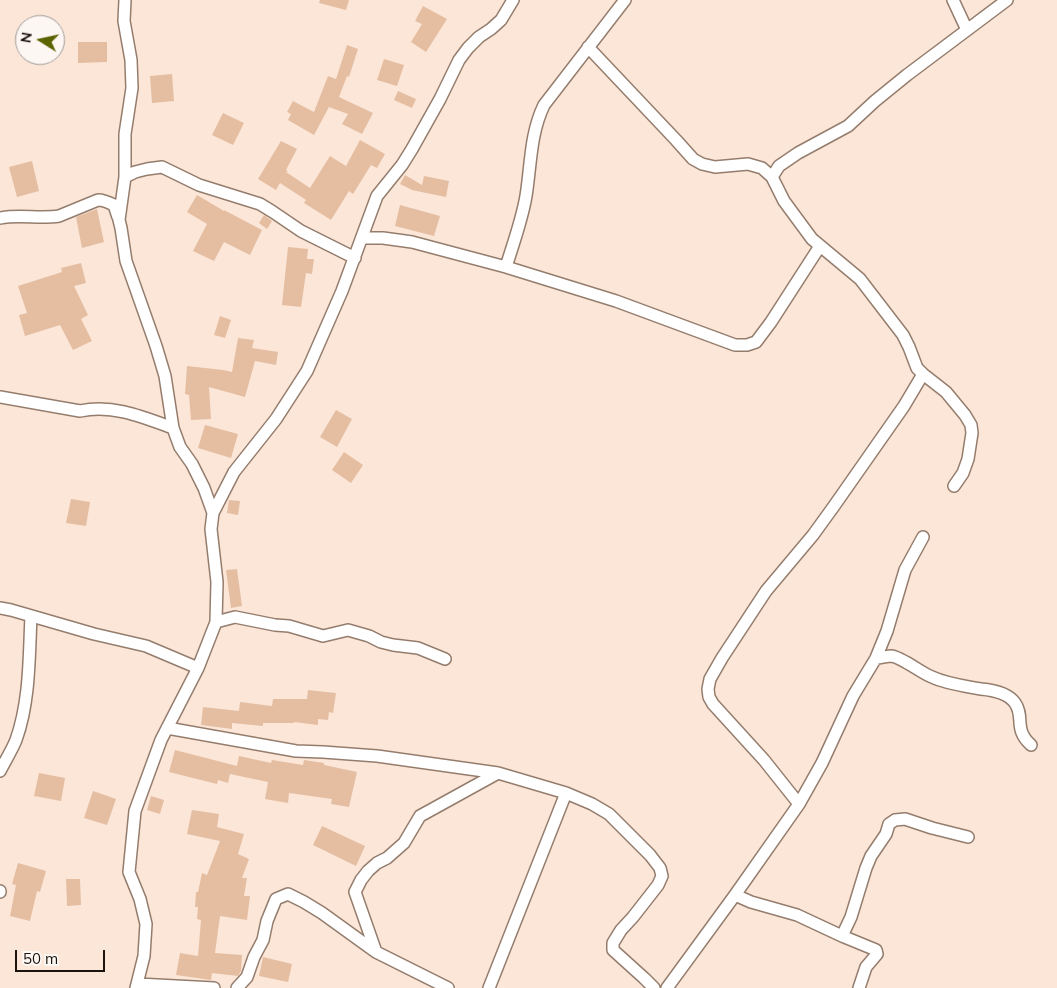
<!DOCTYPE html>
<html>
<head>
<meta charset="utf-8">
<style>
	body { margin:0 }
	#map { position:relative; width:1057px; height:988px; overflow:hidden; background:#fbe6d8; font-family:Mulish,sans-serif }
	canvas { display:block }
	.north { position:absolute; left:15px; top:15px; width:50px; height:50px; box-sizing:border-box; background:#fcf7f3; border:1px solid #a29c97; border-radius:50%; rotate:280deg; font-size:14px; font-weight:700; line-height:20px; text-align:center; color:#1b130c }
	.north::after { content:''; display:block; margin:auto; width:18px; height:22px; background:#5b6200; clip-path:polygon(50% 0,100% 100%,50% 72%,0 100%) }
	.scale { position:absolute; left:15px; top:950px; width:90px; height:22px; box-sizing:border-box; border:2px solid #1b130c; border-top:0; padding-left:6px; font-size:15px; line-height:18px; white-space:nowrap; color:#1b130c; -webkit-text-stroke:4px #fcf7f3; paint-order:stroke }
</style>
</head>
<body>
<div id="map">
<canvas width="1057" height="988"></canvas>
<div class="north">N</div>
<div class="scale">50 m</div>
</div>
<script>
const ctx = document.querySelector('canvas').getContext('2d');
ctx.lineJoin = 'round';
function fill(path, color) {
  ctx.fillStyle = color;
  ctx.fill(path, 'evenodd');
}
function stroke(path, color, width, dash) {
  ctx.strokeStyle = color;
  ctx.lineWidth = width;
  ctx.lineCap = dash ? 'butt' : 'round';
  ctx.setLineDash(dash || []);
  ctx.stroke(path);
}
fill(new Path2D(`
	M 320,0 L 349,0 L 346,10 L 319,3 Z
	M 423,6 L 447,19 L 426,52 L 411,42 L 422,24 L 415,21 Z
	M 78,42 L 107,42 L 107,62 L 78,63 Z
	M 347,45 L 358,49 L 349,77 L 347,76 L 339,97 L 373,113 L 362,134 L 342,124 L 348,114 L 329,107 L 314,135 L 288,120 L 291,114 L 287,112 L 293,101 L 314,112 L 328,76 L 336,79 Z
	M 384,59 L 404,65 L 397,86 L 377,80 Z
	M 172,74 L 174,101 L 152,103 L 150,76 Z
	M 398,91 L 416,99 L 412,108 L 394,100 Z
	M 223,113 L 244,123 L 233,145 L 212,135 Z
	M 360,140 L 385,154 L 377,168 L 371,165 L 353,194 L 349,191 L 331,220 L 304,203 L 306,200 L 280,183 L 276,190 L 258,179 L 281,141 L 297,149 L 286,170 L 288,171 L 286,172 L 310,188 L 330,156 L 346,166 Z
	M 32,161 L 39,191 L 17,197 L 9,167 Z
	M 405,175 L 422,185 L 424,176 L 449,181 L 446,197 L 412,190 L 400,184 Z
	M 197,195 L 224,211 L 224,210 L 262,230 L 250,255 L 224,242 L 214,261 L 193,251 L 207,224 L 187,212 Z
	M 400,205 L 440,216 L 434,236 L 395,226 Z
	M 97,209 L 104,242 L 82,248 L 76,217 Z
	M 264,215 L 272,221 L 267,229 L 259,223 Z
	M 288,247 L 308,249 L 307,259 L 314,259 L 312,274 L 306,273 L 301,307 L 282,305 Z
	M 81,263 L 86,283 L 74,286 L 88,315 L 81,319 L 92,341 L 73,350 L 60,325 L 25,336 L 19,315 L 27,313 L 18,286 L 62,272 L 61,268 Z
	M 220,316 L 231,320 L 225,338 L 214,335 Z
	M 238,338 L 254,340 L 252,348 L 278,352 L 276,365 L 255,361 L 245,397 L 209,387 L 211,419 L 191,420 L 189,395 L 185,394 L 187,366 L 223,370 L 232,372 Z
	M 336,410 L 352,419 L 337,447 L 320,437 Z
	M 205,425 L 238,434 L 231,458 L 198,448 Z
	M 344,452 L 363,465 L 351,483 L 332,470 Z
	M 71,499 L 90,502 L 86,526 L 66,523 Z
	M 229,500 L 240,501 L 238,515 L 227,513 Z
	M 237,569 L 242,606 L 231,608 L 226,570 Z
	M 308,690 L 336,693 L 333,713 L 329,712 L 328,720 L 318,719 L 318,725 L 294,722 L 294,723 L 263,723 L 263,726 L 232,723 L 232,729 L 201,725 L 203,707 L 239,711 L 240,702 L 272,706 L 273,699 L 307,699 Z
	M 175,750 L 237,766 L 239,756 L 271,763 L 272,760 L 303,765 L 304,760 L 324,763 L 324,765 L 357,772 L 349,807 L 331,804 L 332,799 L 289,793 L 288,803 L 265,799 L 268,782 L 230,774 L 228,783 L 218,780 L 217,784 L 169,772 Z
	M 39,773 L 65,778 L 61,801 L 34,796 Z
	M 93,791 L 116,799 L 107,825 L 84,818 Z
	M 151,796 L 164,800 L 160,814 L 147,810 Z
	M 192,810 L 219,814 L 217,827 L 244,834 L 238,854 L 249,859 L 242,878 L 247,878 L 244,896 L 250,896 L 247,920 L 220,916 L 215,953 L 242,955 L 241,971 L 238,976 L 212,973 L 211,980 L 176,975 L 180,953 L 198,956 L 201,920 L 197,919 L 198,907 L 195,907 L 196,892 L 198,892 L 202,873 L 207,875 L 220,841 L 187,834 Z
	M 322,826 L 365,846 L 356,866 L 313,845 Z
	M 18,863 L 46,871 L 40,892 L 37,891 L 30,921 L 10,916 L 16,885 L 12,884 Z
	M 66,879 L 80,879 L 81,905 L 67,906 Z
	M 263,957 L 292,964 L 288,982 L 259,976 Z`), '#e5bea2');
const minor = new Path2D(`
	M 125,0 L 124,21 L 131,60 L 132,88 L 125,134 L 125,177 L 119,220 L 121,228 L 126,261 L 156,346 L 165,376 L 173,428 L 180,447 L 192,464 L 204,488 L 213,513 L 211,529 L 217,582 L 216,622 L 198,668 L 161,740 L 135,811 L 129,872 L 140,899 L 146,924 L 144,956 L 136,988
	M 953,0 L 967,30
	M 588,47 L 676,140 L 693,159 L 702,164 L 715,167 L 748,164 L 762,168 L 772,177 L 784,201 L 812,239 L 860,279 L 903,335 L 909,347 L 917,368 L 923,374 L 946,392 L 965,415 L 971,425 L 972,433 L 968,459 L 963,473 L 954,486
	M 125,177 L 135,172 L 147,169 L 162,167 L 199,185 L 260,204 L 273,212 L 301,231 L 355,258
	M 772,177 L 779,166 L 798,153 L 848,126 L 875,101 L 907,75 L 1007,0
	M 0,218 C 20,214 39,219 59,216 L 98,200 C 104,200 108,202 114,205 L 118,217
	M 363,238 L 383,238 L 412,242 L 506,267 L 616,301 L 735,345 L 747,345 L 756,342 L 771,322 L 820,246
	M 506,267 C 513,244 522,220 526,196 C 531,165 530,134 544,105 L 625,0
	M 0,397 L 80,411 C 113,404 143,417 173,428
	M 213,513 L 234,472 L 276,419 L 307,371 L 342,291 L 377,196 L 402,165 L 412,149 L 440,99 L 459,60 L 468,48 L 479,37 L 491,29 L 501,20 L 513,0
	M 0,608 L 11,610 L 94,634 L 146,646 L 198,668
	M 216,622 L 235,617 L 275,625 L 289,626 L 323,636 L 348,630 L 369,636 L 381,642 L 393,645 L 418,648 L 445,659
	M 876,658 C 881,658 887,656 891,656 C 902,657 921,673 932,677 C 947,684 965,686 981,689 C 992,690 1008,693 1015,703 C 1025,717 1013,729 1031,745
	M 167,728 L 296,751 L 323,752 L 377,756 L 498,773 L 566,793 L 592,804 L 609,814 L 650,855 L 660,868 L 662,876 L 658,885 L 633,917 L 621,930 L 613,943 L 613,950 L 644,978 L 654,988
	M 0,771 C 5,761 12,750 16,740 C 30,701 29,657 31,616
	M 799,804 L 764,760 L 713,704 L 709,697 L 708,689 L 710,679 L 722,658 L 766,591 L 813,535 L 834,506 L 904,406 L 923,374
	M 0,891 L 0,892
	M 735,895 L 751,902 L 797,915 L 842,936 L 876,950 L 877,954 L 866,967 L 859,988
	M 842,936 L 851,917 L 866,868 L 871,856 L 886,834 L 889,824 L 895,820 L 905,819 L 932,828 L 968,837
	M 376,952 L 355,892 L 361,880 L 368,871 L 377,863 L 387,858 L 404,843 L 420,816 L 498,773
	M 138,984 L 214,988
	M 237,988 L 247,977 L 254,957 L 263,940 L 267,921 L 276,899 L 288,894 L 304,902 L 322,913 L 376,952 L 448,988
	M 489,988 L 566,793
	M 667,988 L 735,895 L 799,804 L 822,763 L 853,696 L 876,658 L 887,631 L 905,570 L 923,537`);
stroke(minor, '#957d6d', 14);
stroke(minor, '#fff', 11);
</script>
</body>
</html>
